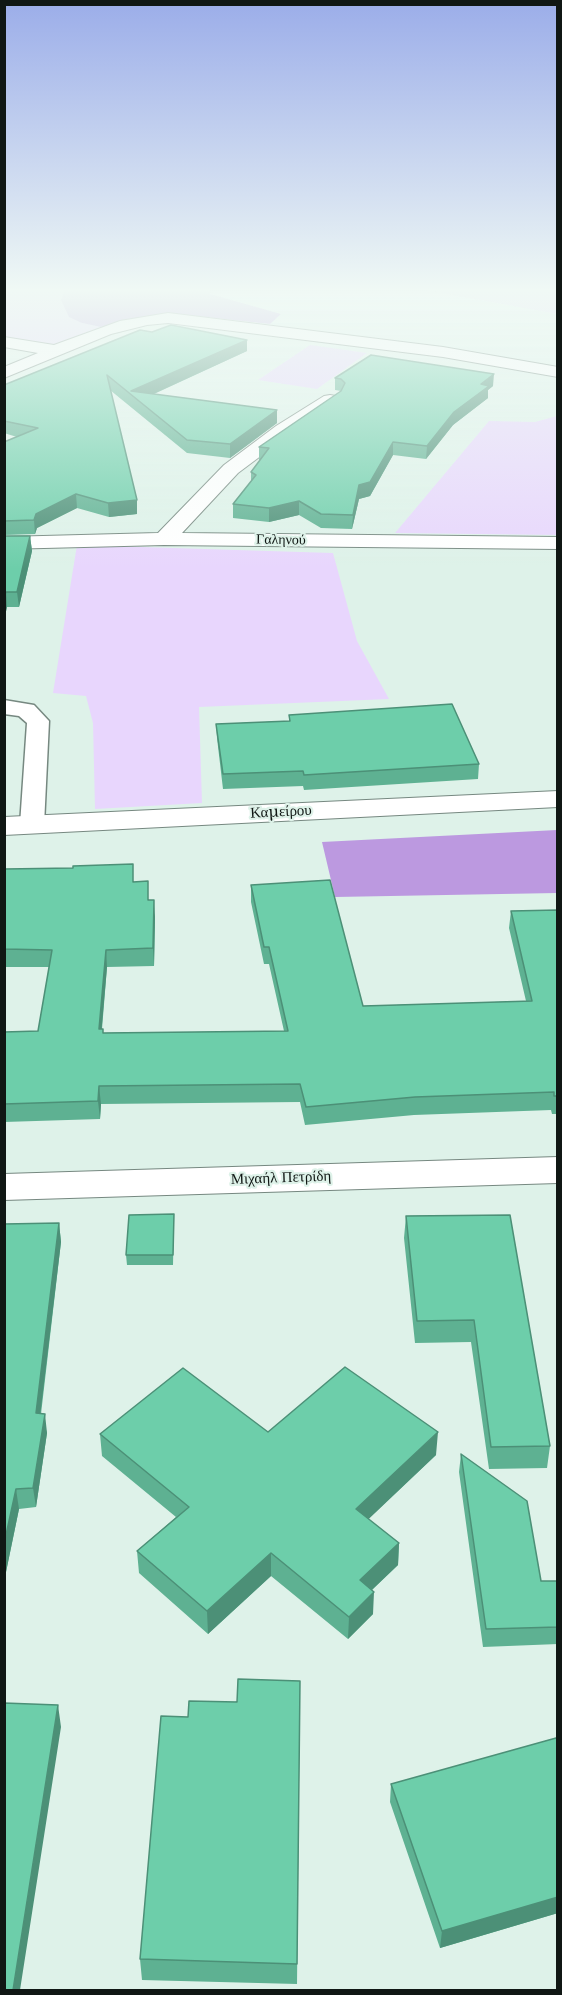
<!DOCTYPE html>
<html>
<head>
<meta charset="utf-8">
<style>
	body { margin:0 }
	#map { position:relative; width:562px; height:1995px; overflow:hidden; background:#def2e9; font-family:"Libre Baskerville",serif }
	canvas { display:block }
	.frame { position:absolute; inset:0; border:6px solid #101714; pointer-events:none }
</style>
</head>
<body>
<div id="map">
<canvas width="562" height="1995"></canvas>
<div class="frame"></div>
</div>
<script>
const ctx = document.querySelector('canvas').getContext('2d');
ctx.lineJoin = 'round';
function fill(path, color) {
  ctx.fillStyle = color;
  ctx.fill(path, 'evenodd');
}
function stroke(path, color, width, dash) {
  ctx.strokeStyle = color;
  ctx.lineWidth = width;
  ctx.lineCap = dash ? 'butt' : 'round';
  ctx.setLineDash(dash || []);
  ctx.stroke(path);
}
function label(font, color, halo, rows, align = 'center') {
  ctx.font = font + ' "Libre Baskerville",serif';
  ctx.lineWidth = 4.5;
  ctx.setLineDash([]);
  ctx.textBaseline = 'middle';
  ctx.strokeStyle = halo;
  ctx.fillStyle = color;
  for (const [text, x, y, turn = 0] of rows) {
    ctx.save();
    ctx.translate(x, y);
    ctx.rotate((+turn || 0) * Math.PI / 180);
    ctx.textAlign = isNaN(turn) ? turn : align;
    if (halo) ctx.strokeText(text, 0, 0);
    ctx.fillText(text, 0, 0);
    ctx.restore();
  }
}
fill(new Path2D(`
	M 4,289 L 65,289 L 61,300 L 82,323 L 101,327 L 46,348 L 5,341 Z
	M 421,289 L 557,289 L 557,314 Z
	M 310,345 L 367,353 L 317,389 L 258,380 Z
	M 557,416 L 557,535 L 395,533 L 489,421 L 535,422 Z
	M 77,545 L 333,553 L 357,641 L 389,699 L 199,707 L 202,803 L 95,809 L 93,723 L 86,696 L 53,693 Z`), '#e8d6fd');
fill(new Path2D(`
	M 65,289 L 211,289 L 210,294 L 281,314 L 270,324 L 187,315 L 135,318 L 101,327 L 82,323 L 69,317 L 61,300 Z
	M 557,830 L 557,893 L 335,897 L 322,842 Z`), '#bc99e0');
const lane = new Path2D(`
	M 4,700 L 34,705 L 49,721 L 44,825 L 41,830 L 32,832 L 23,830 L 20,825 L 27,723 L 19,716 L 4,714 Z`);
const street = new Path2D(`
	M 168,313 L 443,347 L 558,367 L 558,377 L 443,357 L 168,323 L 147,325 L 111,334 L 4,378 L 4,367 L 38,353 L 4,347 L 4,337 L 54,345 L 120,321 Z
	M 330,395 L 336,396 L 339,400 L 336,404 L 290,434 L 238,473 L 182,533 L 558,537 L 558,549 L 164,545 L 4,549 L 4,537 L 158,533 L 224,465 L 276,426 L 324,396 Z
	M 558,791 L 558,807 L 4,835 L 4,817 Z`);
const secondary = new Path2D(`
	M 558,1157 L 558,1183 L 4,1200 L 4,1174 Z`);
stroke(lane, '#768880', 3);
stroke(street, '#768880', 2);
stroke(secondary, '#768880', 2);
fill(lane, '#fff');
fill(street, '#fff');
fill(secondary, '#fff');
fill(new Path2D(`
	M 152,332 L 247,340 L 247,351 L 154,394 L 277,410 L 277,423 L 230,458 L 187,453 L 110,390 L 137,500 L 137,514 L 109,517 L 77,508 L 37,528 L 35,534 L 4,535 L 4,442 L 17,437 L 4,433 L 4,385 Z
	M 335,378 L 493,386 L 488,390 L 488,398 L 453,425 L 426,459 L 393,455 L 370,496 L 359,499 L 352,529 L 321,528 L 299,515 L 269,522 L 233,518 L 233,504 L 251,481 L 251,472 L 260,460 L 259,460 L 259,447 L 341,391 L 335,390 Z
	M 4,536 L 30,536 L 32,551 L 19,607 L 7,607 L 4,620 Z
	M 289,715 L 479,764 L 478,779 L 304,790 L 303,786 L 223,789 L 217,738 L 216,724 L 289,721 Z
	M 4,869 L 134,882 L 149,900 L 155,917 L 154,966 L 107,967 L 102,1029 L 103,1033 L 284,1031 L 269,964 L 264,964 L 251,902 L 251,885 L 363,1006 L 526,1001 L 509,928 L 511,911 L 558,910 L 558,1114 L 552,1114 L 551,1110 L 414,1115 L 305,1125 L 300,1102 L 101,1104 L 100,1119 L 4,1122 L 4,1032 L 38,1031 L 49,967 L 4,967 Z
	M 174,1214 L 173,1265 L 127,1265 L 126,1255 Z
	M 510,1215 L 550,1446 L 547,1468 L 489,1469 L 471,1342 L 415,1343 L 404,1238 L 406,1216 Z
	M 59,1223 L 61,1242 L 41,1414 L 47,1433 L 36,1507 L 19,1509 L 6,1572 L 4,1572 L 4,1224 Z
	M 268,1432 L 436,1455 L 368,1519 L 399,1543 L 398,1565 L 372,1590 L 373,1614 L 348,1639 L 271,1576 L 208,1634 L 139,1573 L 137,1551 L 176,1517 L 102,1456 L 100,1434 Z
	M 461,1454 L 541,1581 L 558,1581 L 558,1644 L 483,1647 L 459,1472 Z
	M 300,1681 L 297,1984 L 142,1980 L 140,1959 L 188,1717 Z
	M 558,1741 L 558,1913 L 440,1948 L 390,1802 L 391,1784 Z`), '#5eb192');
fill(new Path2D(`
	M 247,340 L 247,351 L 138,401 L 131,391 Z
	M 494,374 L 493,386 L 488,390 L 488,398 L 453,425 L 426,459 L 427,446 L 454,412 L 481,384 Z
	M 277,410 L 277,423 L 230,458 L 230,444 Z
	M 393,442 L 393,455 L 370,496 L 359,499 L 352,529 L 353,515 L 359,485 Z
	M 76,494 L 77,508 L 37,528 L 35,534 L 34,520 L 36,514 Z
	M 137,500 L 137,514 L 109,517 L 108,503 Z
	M 299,501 L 299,515 L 269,522 L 269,508 Z
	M 30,536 L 32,551 L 19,607 L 17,592 Z
	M 6,592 L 7,607 L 4,620 L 4,597 Z
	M 154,900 L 155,917 L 154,966 L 153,948 Z
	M 106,950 L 107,967 L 100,1047 L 99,1029 Z
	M 99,1086 L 101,1104 L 100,1119 L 98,1101 Z
	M 59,1223 L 61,1242 L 38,1433 L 36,1413 Z
	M 45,1414 L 47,1433 L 36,1507 L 33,1488 Z
	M 438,1432 L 436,1455 L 355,1532 L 356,1509 Z
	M 16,1489 L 19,1509 L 6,1572 L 4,1564 L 4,1544 Z
	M 399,1543 L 398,1565 L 359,1602 L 360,1580 Z
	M 271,1553 L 271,1576 L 208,1634 L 207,1611 Z
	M 374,1592 L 373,1614 L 348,1639 L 349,1617 Z
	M 58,1705 L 61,1727 L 20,1990 L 13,1990 Z
	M 558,1897 L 558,1913 L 440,1948 L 442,1931 Z`), '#4c9077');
const building = new Path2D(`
	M 171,325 L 247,340 L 131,391 L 277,410 L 230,444 L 187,440 L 107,375 L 137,500 L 108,503 L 76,494 L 36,514 L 34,520 L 4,521 L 4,442 L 38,428 L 4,421 L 4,385 L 140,330 L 152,332 Z
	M 371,355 L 494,374 L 481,384 L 489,386 L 454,412 L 427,446 L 393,442 L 370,482 L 359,485 L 353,515 L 321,514 L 299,501 L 269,508 L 233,504 L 256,475 L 251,472 L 269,448 L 259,447 L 341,391 L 345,383 L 341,379 L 335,378 Z
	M 4,536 L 30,536 L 17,592 L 6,592 L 4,597 Z
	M 452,704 L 479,764 L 304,775 L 303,771 L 223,774 L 216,724 L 290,721 L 289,715 Z
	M 133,864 L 133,882 L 148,881 L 148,900 L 154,900 L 153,948 L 106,950 L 99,1029 L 103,1029 L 103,1033 L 288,1031 L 269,947 L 264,947 L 251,885 L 330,880 L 363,1006 L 532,1001 L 511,911 L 558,910 L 558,1096 L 554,1096 L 554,1092 L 415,1097 L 306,1107 L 300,1084 L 99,1086 L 98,1101 L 4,1104 L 4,1032 L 38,1031 L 52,950 L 4,949 L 4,869 L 73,868 L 73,866 Z
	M 174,1214 L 173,1255 L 126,1255 L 129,1215 Z
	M 510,1215 L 550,1446 L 491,1447 L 474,1320 L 417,1321 L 406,1216 Z
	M 59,1223 L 36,1413 L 45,1414 L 33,1488 L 16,1489 L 4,1544 L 4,1224 Z
	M 345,1367 L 438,1432 L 356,1509 L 399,1543 L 360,1580 L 374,1592 L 349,1617 L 271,1553 L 207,1611 L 137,1551 L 189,1507 L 100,1434 L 183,1368 L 268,1432 Z
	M 461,1454 L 527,1501 L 541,1581 L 558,1581 L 558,1627 L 486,1629 Z
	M 238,1679 L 300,1681 L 297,1964 L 140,1959 L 161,1716 L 188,1717 L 189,1701 L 237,1702 Z
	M 4,1703 L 58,1705 L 13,1990 L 4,1990 Z
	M 556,1738 L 558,1741 L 558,1897 L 442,1931 L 391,1784 Z`);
fill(building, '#6dceaa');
stroke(building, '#4c9077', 1.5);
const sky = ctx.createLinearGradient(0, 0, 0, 569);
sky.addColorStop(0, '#9bade9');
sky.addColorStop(0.51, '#f0f9f5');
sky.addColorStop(1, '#f0f9f500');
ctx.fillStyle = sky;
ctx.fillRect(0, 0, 562, 569);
label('14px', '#101714', '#def2e9', [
	["Γαληνού",281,540,1]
]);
label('15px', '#101714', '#def2e9', [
	["Καμείρου",281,812,-3],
	["Μιχαήλ Πετρίδη",281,1178,-2]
]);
</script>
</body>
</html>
